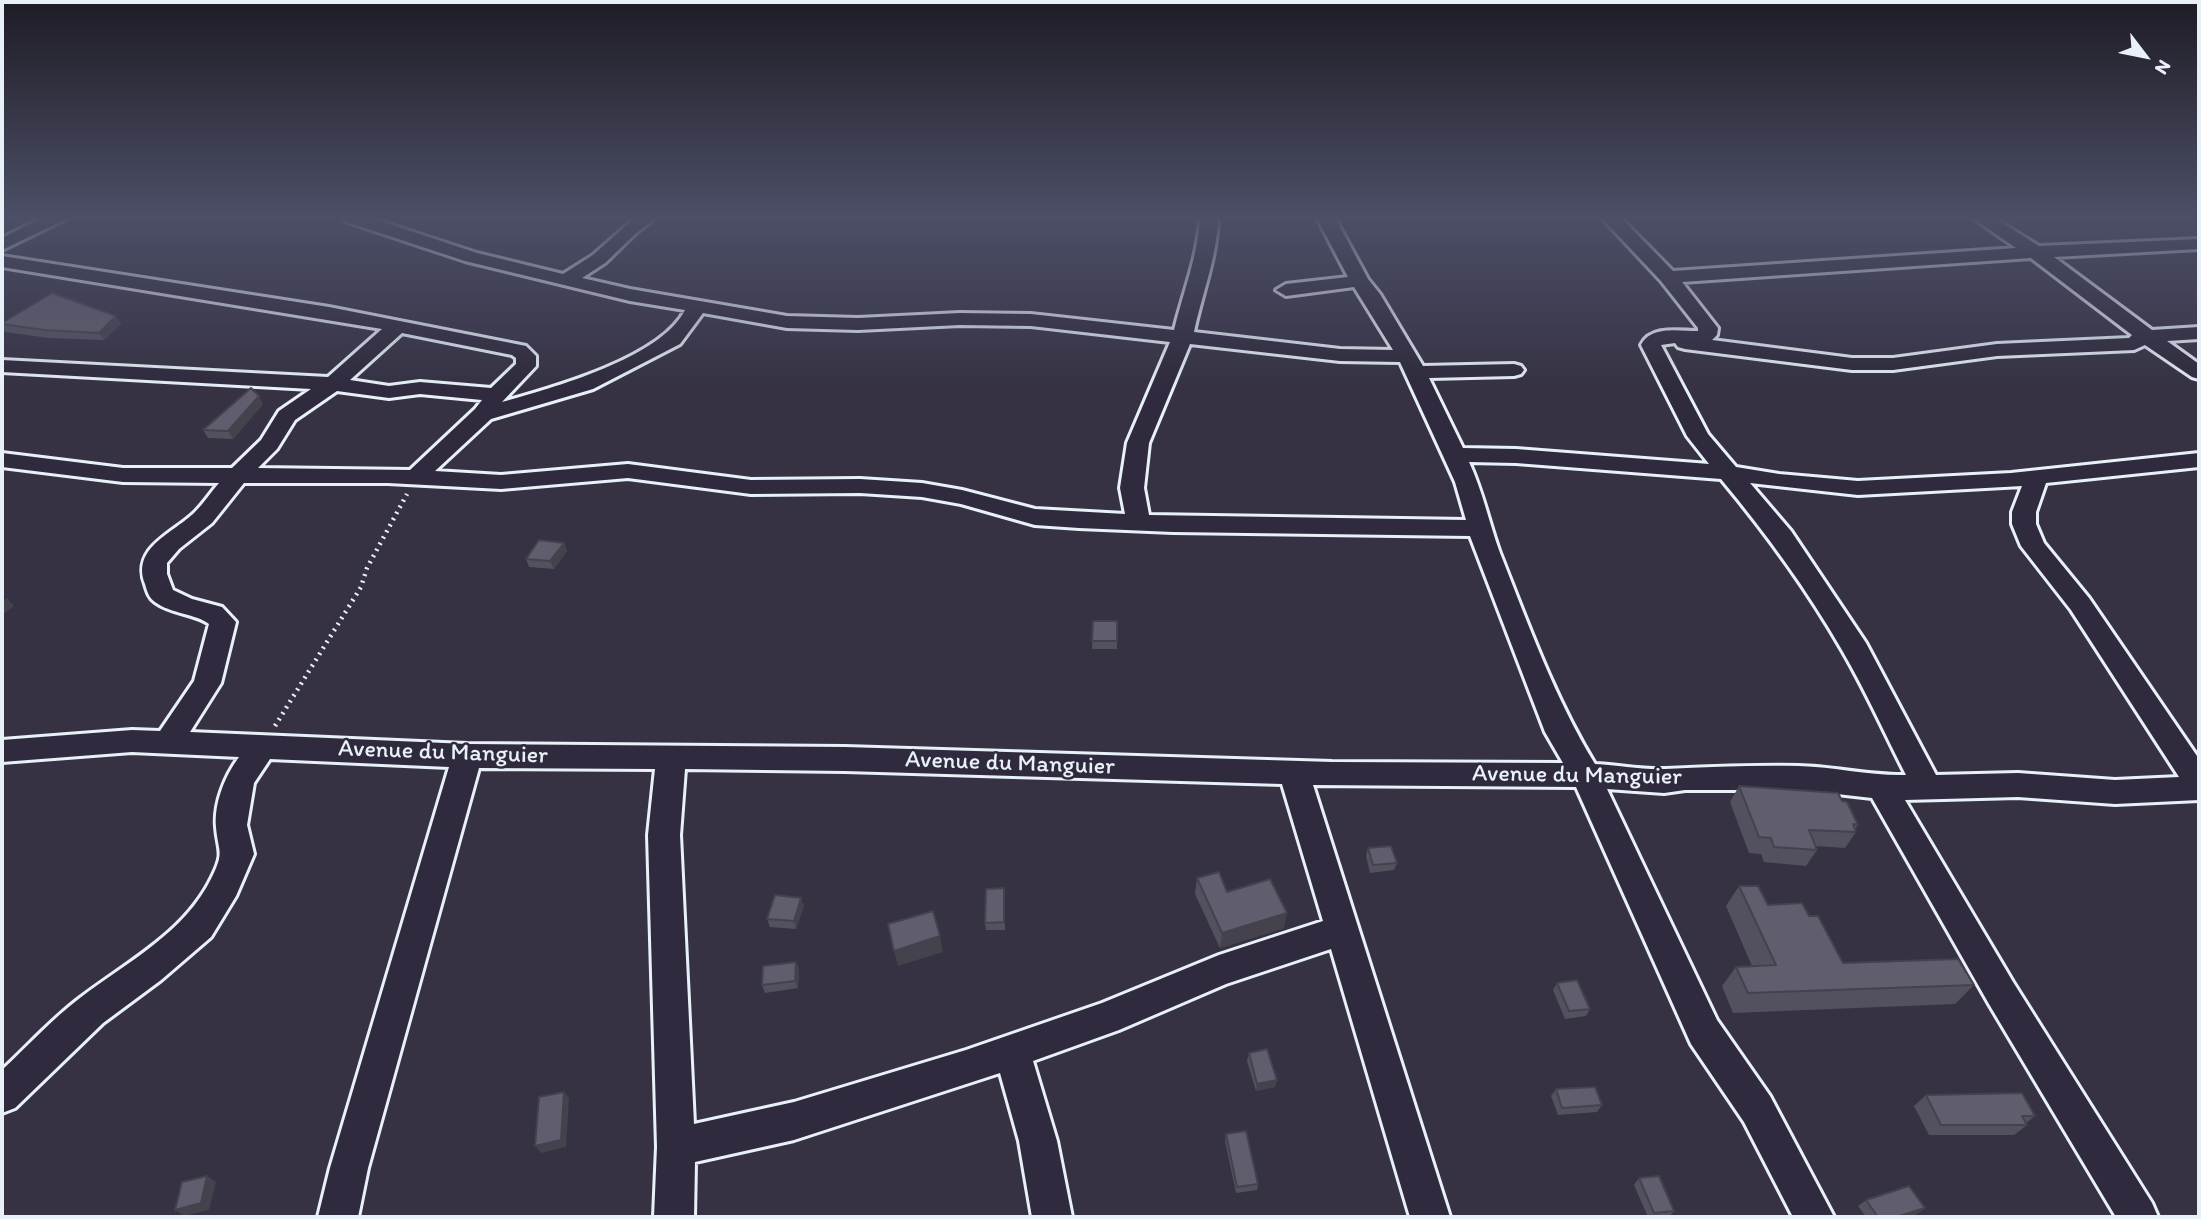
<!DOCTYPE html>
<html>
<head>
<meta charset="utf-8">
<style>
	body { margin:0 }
	#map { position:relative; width:2201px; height:1219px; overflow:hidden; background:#363244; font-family:Itim,sans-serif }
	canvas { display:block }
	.frame { position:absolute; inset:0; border:4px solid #e8f1f8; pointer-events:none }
	.north { position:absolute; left:2110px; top:21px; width:70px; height:70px; -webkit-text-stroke:5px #2f2a3d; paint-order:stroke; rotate:122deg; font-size:19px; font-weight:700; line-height:28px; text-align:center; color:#e8f1f8 }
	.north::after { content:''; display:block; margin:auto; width:24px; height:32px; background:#e8f1f8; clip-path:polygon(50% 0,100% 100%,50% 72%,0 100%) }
</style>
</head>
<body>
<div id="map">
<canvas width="2201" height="1219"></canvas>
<div class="frame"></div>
<div class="north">N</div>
</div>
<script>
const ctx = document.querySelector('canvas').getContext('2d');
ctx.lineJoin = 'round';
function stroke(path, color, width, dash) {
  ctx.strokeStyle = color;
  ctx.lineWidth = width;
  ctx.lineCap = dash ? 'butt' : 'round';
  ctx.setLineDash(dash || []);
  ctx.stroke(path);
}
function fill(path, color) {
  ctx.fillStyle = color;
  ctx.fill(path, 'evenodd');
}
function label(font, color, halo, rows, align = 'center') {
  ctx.font = font + ' Itim,sans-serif';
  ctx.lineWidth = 5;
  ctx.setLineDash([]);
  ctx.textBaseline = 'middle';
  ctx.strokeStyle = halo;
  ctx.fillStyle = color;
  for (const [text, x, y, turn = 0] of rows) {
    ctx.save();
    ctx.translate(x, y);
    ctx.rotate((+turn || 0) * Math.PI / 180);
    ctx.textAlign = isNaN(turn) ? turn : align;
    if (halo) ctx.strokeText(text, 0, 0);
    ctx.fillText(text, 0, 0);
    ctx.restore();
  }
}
const minor = new Path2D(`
	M 42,218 L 68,218 L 2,250 L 2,238 Z
	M 344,218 L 371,218 L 477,253 L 563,274 L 593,255 L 635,218 L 656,218 L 637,232 L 605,263 L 582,278 L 630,289 L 787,316 L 858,318 L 960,313 L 1031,314 L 1174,330 C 1183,293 1198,256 1200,218 L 1218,218 C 1217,257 1202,294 1194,332 L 1340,349 L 1393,350 L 1354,287 L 1286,296 L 1276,290 L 1286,284 L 1348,277 L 1317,218 L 1335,218 L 1368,279 L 1380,294 L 1423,366 L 1514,364 L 1521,366 L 1524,370 L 1521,374 L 1514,376 L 1429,378 L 1463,448 L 1516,449 L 1709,464 L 1687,436 L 1641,345 C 1651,325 1679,331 1698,331 L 1698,328 L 1661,281 L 1602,218 L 1621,218 L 1673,271 L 2016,248 L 1973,218 L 1994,218 L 2039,246 L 2199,239 L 2199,249 L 2054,257 L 2152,330 L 2199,327 L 2199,339 L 2167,341 L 2199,364 L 2199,379 L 2192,377 L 2145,345 L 2134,350 L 1997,356 L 1893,370 L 1852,370 L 1685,349 L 1678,347 L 1675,343 L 1661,345 L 1708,434 L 1736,467 L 1779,474 L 1858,481 L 2011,473 L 2199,453 L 2199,467 L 2046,483 L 2036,512 L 2036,524 L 2044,543 L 2089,598 L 2199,759 L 2199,800 L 2115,804 L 2018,797 L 1905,800 L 2013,982 L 2152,1203 L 2158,1217 L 2116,1217 L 1989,1004 L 1872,798 L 1802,790 L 1685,790 L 1664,793 L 1607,789 L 1717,1020 L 1770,1096 L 1834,1217 L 1793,1217 L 1744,1122 L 1691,1044 L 1576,787 L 1313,785 L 1450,1217 L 1410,1217 L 1331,949 L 1226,984 L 1119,1030 L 1033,1061 L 1057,1141 L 1072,1217 L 1032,1217 L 1019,1141 L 1000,1073 L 794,1140 L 695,1162 L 694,1217 L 654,1217 L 657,1147 L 648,835 L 655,769 L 479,768 L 368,1168 L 358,1217 L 318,1217 L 330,1168 L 449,767 L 270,759 L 254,783 L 247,825 L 254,854 L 236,896 L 211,937 L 161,980 L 103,1023 L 15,1108 L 2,1113 L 2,1070 C 28,1046 52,1019 80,998 C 127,962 185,933 212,877 C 225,851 218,852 216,827 C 214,803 225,776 239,757 L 132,752 L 2,762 L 2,740 L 132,730 L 160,731 L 194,681 L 209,624 C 197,614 171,614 155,602 C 149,598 147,591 145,584 C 131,547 174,533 195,512 C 204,503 211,492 219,483 L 123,482 L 2,467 L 2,453 L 123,468 L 232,468 L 261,440 L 279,411 L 311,389 L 2,372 L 2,360 L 328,377 L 382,329 L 2,267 L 2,256 L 329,307 L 526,346 L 536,356 L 536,366 L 502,402 C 552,388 661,358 685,310 L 630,301 L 465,261 L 347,222 ZM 2031,258 L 2132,335 L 2129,338 L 1997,344 L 1893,358 L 1852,358 L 1712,340 L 1717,335 L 1718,328 L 1682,282 ZM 703,313 L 787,328 L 858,330 L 960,325 L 1031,326 L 1170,342 L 1127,443 L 1120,488 L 1125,514 L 1035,509 L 962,490 L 922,483 L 860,479 L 751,480 L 628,464 L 501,475 L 435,471 L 491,419 L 593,389 L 680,344 ZM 402,333 L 512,355 L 516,358 L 516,364 L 491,388 L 420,382 L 389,386 L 350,380 ZM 1190,344 L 1340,361 L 1400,362 L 1455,482 L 1466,520 L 1149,515 L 1144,488 L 1149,443 ZM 337,391 L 389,398 L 420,394 L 482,400 L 475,409 L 410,470 L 258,468 L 277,449 L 295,420 ZM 1469,462 L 1516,463 L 1721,479 C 1766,533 1807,589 1842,650 C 1866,691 1885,734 1906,775 C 1870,776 1836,767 1799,766 C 1754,765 1710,767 1665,769 C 1642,770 1618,765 1595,764 C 1555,699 1528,624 1500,553 C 1489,523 1483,492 1469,462 ZM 628,478 L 751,494 L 860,493 L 922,497 L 961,504 L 1035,525 L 1079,528 L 1173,532 L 1470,536 L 1545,732 L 1563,763 L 1332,762 L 845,747 L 467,744 L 190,732 L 221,683 L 236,622 L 222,607 L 192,599 L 173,590 L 167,574 L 167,563 L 179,549 L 212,523 L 244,483 L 388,483 L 501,489 ZM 1750,483 L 1858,495 L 2022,486 L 2012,512 L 2012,524 L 2021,546 L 2071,610 L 2179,777 L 2115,780 L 2018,773 L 1936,775 L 1866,643 L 1791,531 ZM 685,769 L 845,771 L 1282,784 L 1323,921 L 1219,955 L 1102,1003 L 966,1050 L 794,1102 L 694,1124 L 680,835 Z`);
stroke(minor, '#e8f1f8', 6);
stroke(new Path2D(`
	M 275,726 L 361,587 L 367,568 L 407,494`), '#e8f1f8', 4.5, [2, 5]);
fill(minor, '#2f2a3d');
fill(new Path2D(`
	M 116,316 L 121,324 L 104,340 L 49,338 L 5,332 L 2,327 L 2,323 Z
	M 263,404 L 233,439 L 208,438 L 203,430 Z
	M 564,543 L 567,551 L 554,569 L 529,567 L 526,559 Z
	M 1093,621 L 1117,621 L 1117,649 L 1092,649 Z
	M 1739,786 L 1842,801 L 1858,825 L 1855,829 L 1856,832 L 1845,848 L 1815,846 L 1817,850 L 1806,866 L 1764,862 L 1761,854 L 1749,853 L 1730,802 Z
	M 1368,848 L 1397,863 L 1394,870 L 1370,873 L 1366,856 Z
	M 1197,878 L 1227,892 L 1284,928 L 1220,948 L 1195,894 Z
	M 1739,886 L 1768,905 L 1809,916 L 1843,963 L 1974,985 L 1955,1004 L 1733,1013 L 1722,986 L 1736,967 L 1752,966 L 1726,906 Z
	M 1004,888 L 1005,930 L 986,930 L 985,923 Z
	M 804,906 L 796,929 L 770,927 L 767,919 Z
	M 796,962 L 799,969 L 798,988 L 765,993 L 762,985 Z
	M 1557,983 L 1590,1009 L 1586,1016 L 1565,1019 L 1553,990 Z
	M 1249,1053 L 1275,1087 L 1256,1091 L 1247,1061 Z
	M 1556,1089 L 1602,1105 L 1597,1112 L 1558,1115 L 1551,1096 Z
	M 1926,1095 L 2035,1116 L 2026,1123 L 2027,1125 L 2014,1135 L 1929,1135 L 1914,1106 Z
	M 1226,1134 L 1258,1184 L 1257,1190 L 1236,1193 L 1225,1141 Z
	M 1639,1178 L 1674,1211 L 1669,1217 L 1648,1217 L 1634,1185 Z
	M 1866,1200 L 1925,1208 L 1917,1214 L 1908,1217 L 1866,1217 L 1858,1206 Z`), '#53515f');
fill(new Path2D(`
	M 116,316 L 121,324 L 104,340 L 99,333 Z
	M 259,396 L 263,404 L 233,439 L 228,431 Z
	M 564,543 L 567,551 L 554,569 L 550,561 Z
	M 7,598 L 14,606 L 2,615 L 2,602 Z
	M 801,898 L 804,906 L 796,929 L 794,921 Z
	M 1287,913 L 1284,928 L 1220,948 L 1222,933 Z
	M 940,936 L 943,952 L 898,966 L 894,951 Z
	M 796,962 L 799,969 L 798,988 L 795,981 Z
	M 1277,1080 L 1275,1087 L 1256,1091 L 1257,1084 Z
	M 564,1092 L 569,1098 L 566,1147 L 541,1153 L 535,1146 Z
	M 207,1176 L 216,1182 L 209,1210 L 184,1216 L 175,1210 Z
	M 1925,1208 L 1917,1214 L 1908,1217 L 1896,1217 Z`), '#43424d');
const building = new Path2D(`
	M 52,293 L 116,316 L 99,333 L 44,330 L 2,324 L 2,323 Z
	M 251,388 L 259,396 L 228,431 L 203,430 Z
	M 539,540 L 564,543 L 550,561 L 526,559 Z
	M 1093,621 L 1117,621 L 1117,641 L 1092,641 Z
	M 1739,786 L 1838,793 L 1842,801 L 1847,802 L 1858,825 L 1853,824 L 1856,832 L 1809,830 L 1817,850 L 1774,847 L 1771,838 L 1759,837 Z
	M 1391,846 L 1397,863 L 1373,865 L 1368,848 Z
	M 1219,872 L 1227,892 L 1270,879 L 1287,913 L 1222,933 L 1197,878 Z
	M 1739,886 L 1758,886 L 1768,905 L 1802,903 L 1809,916 L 1818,916 L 1843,963 L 1958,959 L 1974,985 L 1748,993 L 1736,967 L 1776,965 Z
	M 1004,888 L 1004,922 L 985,923 L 986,889 Z
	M 775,895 L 801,898 L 794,921 L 767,919 Z
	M 933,911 L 940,936 L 894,951 L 888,924 Z
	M 796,962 L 795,981 L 762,985 L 763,966 Z
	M 1577,980 L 1590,1009 L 1569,1011 L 1557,983 Z
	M 1267,1049 L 1277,1080 L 1257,1084 L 1249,1053 Z
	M 1595,1087 L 1602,1105 L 1562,1108 L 1556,1089 Z
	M 564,1092 L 561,1140 L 535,1146 L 539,1097 Z
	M 2022,1093 L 2035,1116 L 2022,1116 L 2027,1125 L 1941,1125 L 1926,1095 Z
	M 1246,1131 L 1258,1184 L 1237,1187 L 1226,1134 Z
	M 207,1176 L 201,1203 L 175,1210 L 182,1182 Z
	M 1659,1176 L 1674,1211 L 1654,1213 L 1639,1178 Z
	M 1909,1186 L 1925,1208 L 1896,1217 L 1878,1217 L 1866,1200 Z`);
fill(building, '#605e6e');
stroke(building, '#43424d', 2);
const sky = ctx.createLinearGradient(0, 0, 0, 389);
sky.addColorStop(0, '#1e1c25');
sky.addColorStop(0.56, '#4c4f67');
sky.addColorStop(1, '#4c4f6700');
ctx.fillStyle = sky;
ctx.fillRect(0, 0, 2201, 389);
label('24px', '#e8f1f8', '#2f2a3d', [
	["Avenue du Manguier",443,753,2],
	["Avenue du Manguier",1010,764,2],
	["Avenue du Manguier",1577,776,1]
]);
</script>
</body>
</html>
